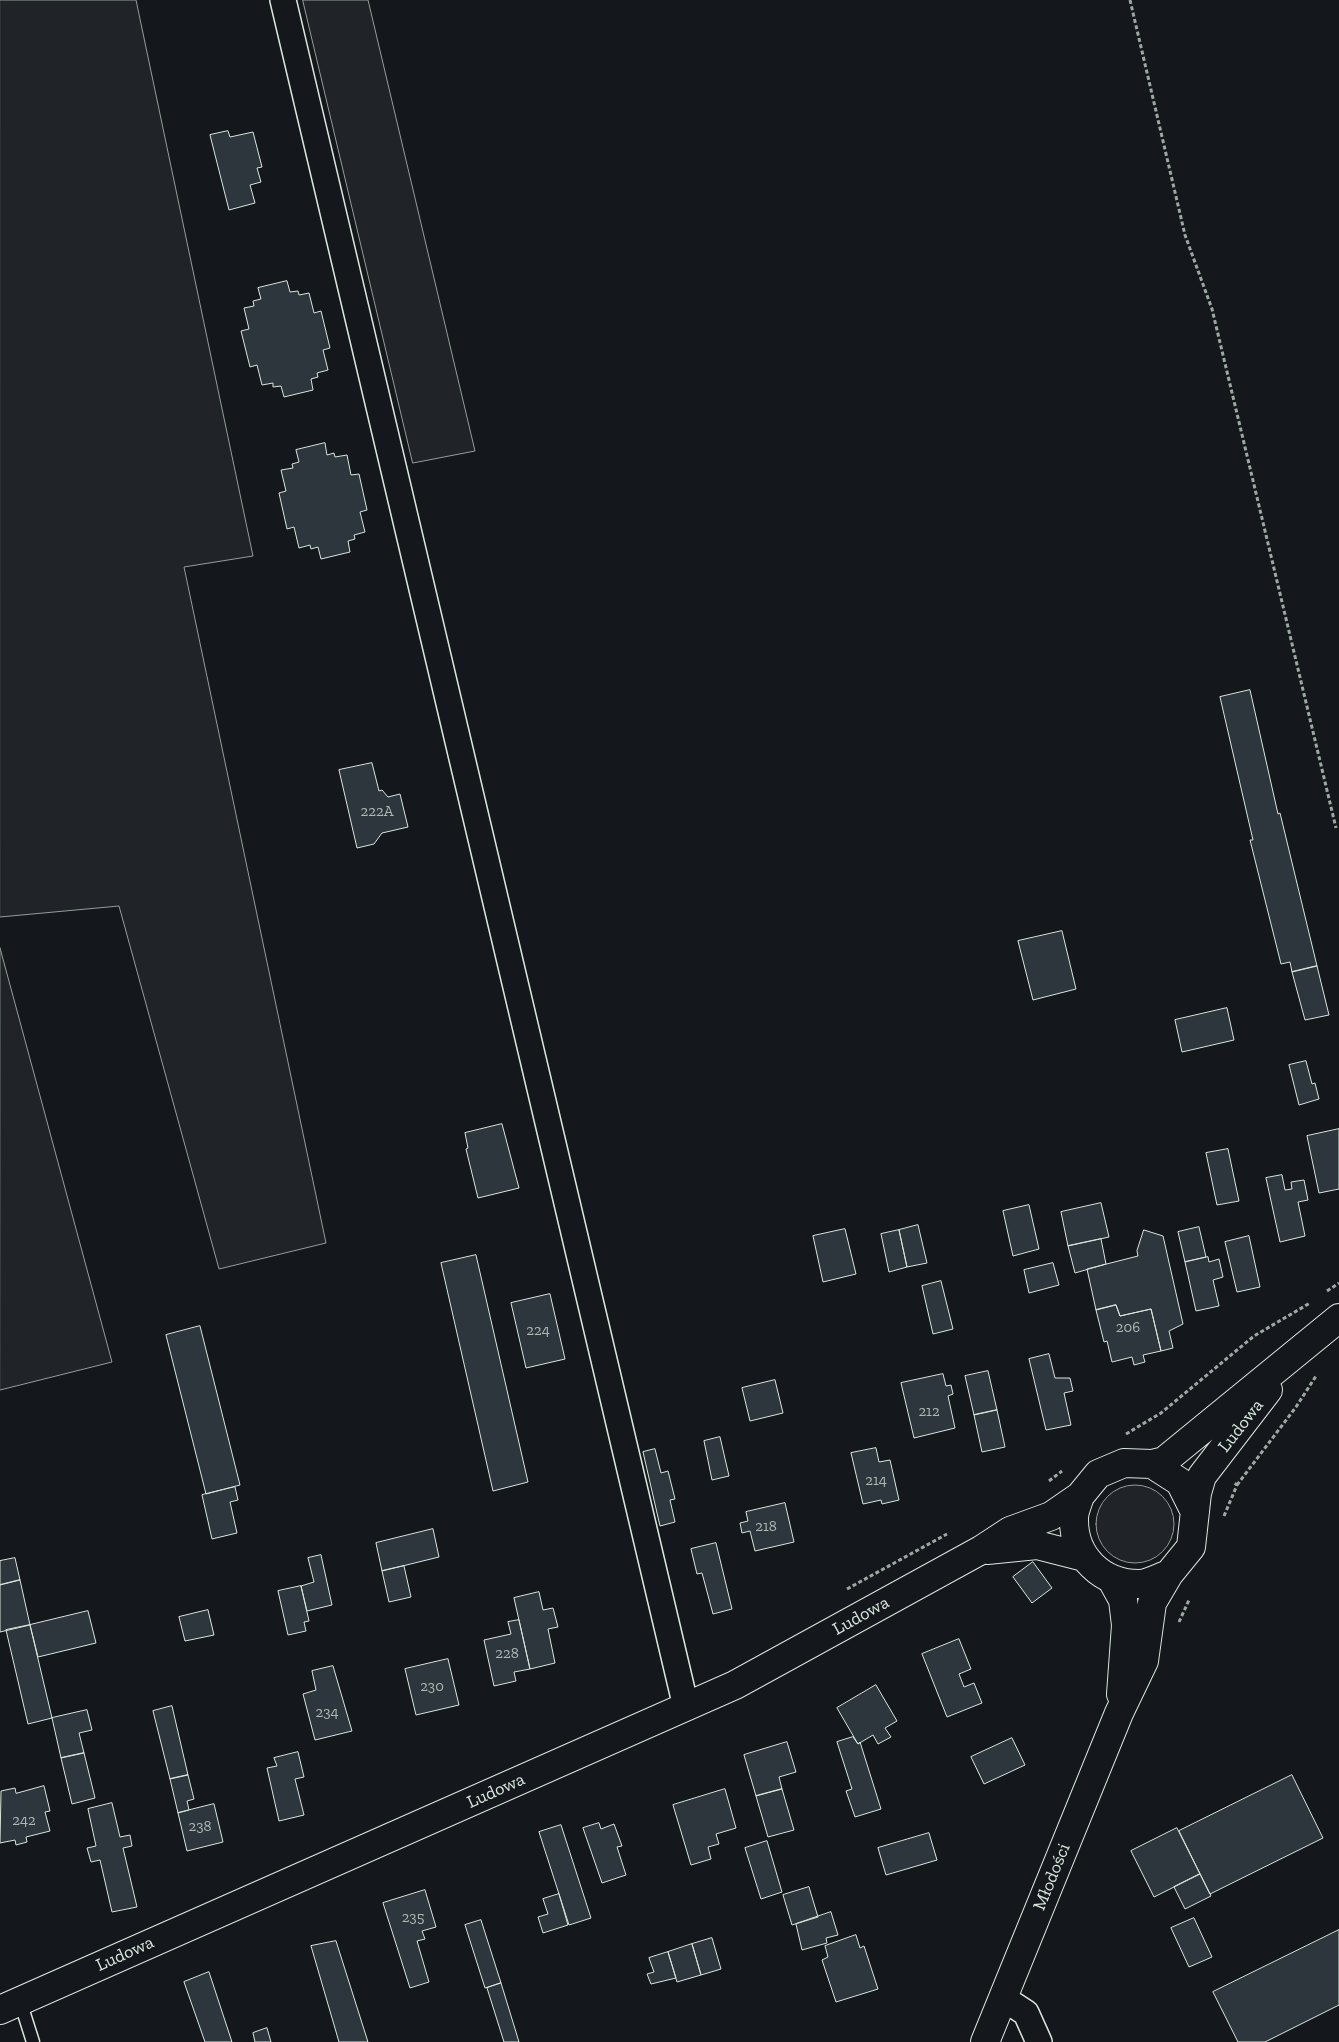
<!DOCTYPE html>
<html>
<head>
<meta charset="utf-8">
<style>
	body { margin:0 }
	canvas { display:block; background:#14181c }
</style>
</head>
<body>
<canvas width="1339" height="2042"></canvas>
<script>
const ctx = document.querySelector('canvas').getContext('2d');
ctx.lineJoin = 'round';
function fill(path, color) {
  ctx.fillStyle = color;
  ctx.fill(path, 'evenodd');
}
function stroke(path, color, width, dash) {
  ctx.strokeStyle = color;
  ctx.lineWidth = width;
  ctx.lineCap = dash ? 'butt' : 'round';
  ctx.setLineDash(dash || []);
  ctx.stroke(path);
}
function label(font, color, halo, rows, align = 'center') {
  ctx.font = font + ' "Zilla Slab",serif';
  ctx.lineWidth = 4;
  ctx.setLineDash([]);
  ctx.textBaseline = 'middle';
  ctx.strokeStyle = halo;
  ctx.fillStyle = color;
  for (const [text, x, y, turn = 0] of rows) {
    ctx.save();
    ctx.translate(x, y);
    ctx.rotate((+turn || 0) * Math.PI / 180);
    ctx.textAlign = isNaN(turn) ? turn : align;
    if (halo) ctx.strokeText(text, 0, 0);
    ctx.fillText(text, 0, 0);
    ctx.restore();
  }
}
const green = new Path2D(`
	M 0,0 L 136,0 L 253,556 L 184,567 L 326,1243 L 219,1269 L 119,906 L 0,917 Z
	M 303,0 L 368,0 L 475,451 L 413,463 Z
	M 0,948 L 112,1362 L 0,1390 Z
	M1096 1524a39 39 0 1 1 78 0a39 39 0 1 1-78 0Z`);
fill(green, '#202428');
stroke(green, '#939e99', 1);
const building = new Path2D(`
	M 228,131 L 230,137 L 253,132 L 262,167 L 257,168 L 261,182 L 250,185 L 255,203 L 229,210 L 210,135 Z
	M 287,281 L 290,292 L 298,291 L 299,295 L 309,293 L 314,313 L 321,311 L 330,348 L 323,350 L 328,370 L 317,373 L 318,377 L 311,379 L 313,390 L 284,397 L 281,386 L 273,387 L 273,383 L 262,385 L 257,365 L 250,367 L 241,331 L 249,329 L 244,308 L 254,306 L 253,301 L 261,299 L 258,288 Z
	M 325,443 L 327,455 L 334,453 L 335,457 L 347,455 L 351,475 L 359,474 L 367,510 L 360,512 L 365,532 L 354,535 L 355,539 L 348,541 L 350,552 L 321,559 L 318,547 L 311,549 L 310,545 L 299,548 L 294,527 L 287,529 L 279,493 L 286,491 L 281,470 L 293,468 L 292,464 L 299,462 L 296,450 Z
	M 1250,690 L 1278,814 L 1280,813 L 1317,966 L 1292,972 L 1290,962 L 1281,964 L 1250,840 L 1253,840 L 1220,697 Z
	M 372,763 L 379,791 L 382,790 L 388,797 L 400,794 L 408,827 L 382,833 L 374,844 L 357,848 L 339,770 Z
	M 1062,931 L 1076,989 L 1033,1000 L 1018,941 Z
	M 1317,966 L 1329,1015 L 1305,1020 L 1292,972 Z
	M 1227,1008 L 1234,1040 L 1182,1052 L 1175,1020 Z
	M 1306,1061 L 1312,1084 L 1315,1083 L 1319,1099 L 1299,1105 L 1289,1065 Z
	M 502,1124 L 519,1188 L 478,1198 L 466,1149 L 468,1148 L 465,1133 Z
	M 1339,1129 L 1339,1189 L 1319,1193 L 1307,1136 Z
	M 1228,1149 L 1239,1201 L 1217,1205 L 1206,1153 Z
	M 1282,1175 L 1285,1190 L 1292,1189 L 1291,1182 L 1304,1180 L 1308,1200 L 1298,1202 L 1305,1236 L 1280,1242 L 1266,1178 Z
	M 1101,1203 L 1109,1237 L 1068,1246 L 1061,1212 Z
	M 1029,1205 L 1039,1249 L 1013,1256 L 1003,1211 Z
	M 918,1225 L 927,1263 L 907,1267 L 899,1230 Z
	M 1199,1227 L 1206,1257 L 1185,1262 L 1178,1232 Z
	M 845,1229 L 856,1274 L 823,1282 L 813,1236 Z
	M 899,1230 L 907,1267 L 889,1272 L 881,1234 Z
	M 1144,1230 L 1163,1236 L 1183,1324 L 1169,1331 L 1173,1348 L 1161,1351 L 1151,1309 L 1120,1316 L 1116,1305 L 1096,1310 L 1087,1269 L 1138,1256 L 1137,1251 Z
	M 1249,1236 L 1260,1287 L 1237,1292 L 1225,1242 Z
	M 1101,1239 L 1106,1264 L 1075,1273 L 1068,1246 Z
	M 476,1255 L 528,1482 L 493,1491 L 441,1263 Z
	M 1208,1257 L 1209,1262 L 1219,1259 L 1223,1277 L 1213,1280 L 1219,1306 L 1196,1311 L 1185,1262 Z
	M 1053,1263 L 1059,1285 L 1029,1293 L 1024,1270 Z
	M 941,1281 L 953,1329 L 933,1334 L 922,1286 Z
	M 550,1294 L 565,1359 L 526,1368 L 511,1303 Z
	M 1116,1305 L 1120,1316 L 1151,1309 L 1161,1351 L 1143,1355 L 1145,1362 L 1134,1365 L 1132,1357 L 1112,1362 L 1107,1341 L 1104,1342 L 1096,1310 Z
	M 200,1326 L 240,1485 L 206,1494 L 166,1335 Z
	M 1049,1354 L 1055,1378 L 1070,1378 L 1073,1391 L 1064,1393 L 1071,1425 L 1046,1430 L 1029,1359 Z
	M 988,1371 L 997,1410 L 974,1415 L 965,1376 Z
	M 943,1374 L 946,1386 L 951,1385 L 953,1394 L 948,1396 L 955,1428 L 914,1438 L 901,1383 Z
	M 775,1380 L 783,1413 L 750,1421 L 742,1388 Z
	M 997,1410 L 1005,1447 L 982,1452 L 974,1415 Z
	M 720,1437 L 729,1476 L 712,1480 L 704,1441 Z
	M 876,1448 L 879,1462 L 890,1460 L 899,1500 L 882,1504 L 881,1500 L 863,1504 L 851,1453 Z
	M 655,1449 L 661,1473 L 668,1471 L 675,1499 L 670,1500 L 675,1522 L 660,1526 L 643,1452 Z
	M 235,1487 L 238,1500 L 230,1502 L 237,1533 L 212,1539 L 202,1495 Z
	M 785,1503 L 794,1542 L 755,1551 L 750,1531 L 742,1533 L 740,1523 L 748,1521 L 746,1512 Z
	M 433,1529 L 439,1557 L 382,1571 L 376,1543 Z
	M 716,1543 L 732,1609 L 713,1614 L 702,1573 L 697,1574 L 691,1549 Z
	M 321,1555 L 332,1605 L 307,1611 L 301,1586 L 314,1582 L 308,1558 Z
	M 15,1558 L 20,1580 L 0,1585 L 0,1561 Z
	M 1033,1562 L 1052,1588 L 1032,1603 L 1013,1577 Z
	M 404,1566 L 411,1597 L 389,1602 L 382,1571 Z
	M 20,1580 L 30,1625 L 0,1632 L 0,1585 Z
	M 301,1586 L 309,1621 L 304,1622 L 306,1631 L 288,1635 L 278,1591 Z
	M 539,1592 L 543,1610 L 553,1608 L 558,1627 L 548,1629 L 555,1663 L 530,1669 L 514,1598 Z
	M 208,1610 L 214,1635 L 185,1641 L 179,1617 Z
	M 88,1611 L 96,1643 L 38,1657 L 30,1625 Z
	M 519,1620 L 530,1669 L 514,1672 L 516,1681 L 494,1686 L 484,1640 L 511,1634 L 508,1622 Z
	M 30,1625 L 52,1718 L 28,1724 L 6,1630 Z
	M 959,1639 L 971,1669 L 959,1674 L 964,1687 L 974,1683 L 982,1703 L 947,1717 L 922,1654 Z
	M 448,1659 L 459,1705 L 416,1715 L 405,1669 Z
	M 333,1666 L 352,1731 L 315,1740 L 303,1694 L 316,1690 L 312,1671 Z
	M 876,1685 L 897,1721 L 885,1728 L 891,1737 L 878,1744 L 873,1735 L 858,1744 L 837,1708 Z
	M 172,1706 L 188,1775 L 170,1779 L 153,1711 Z
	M 87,1710 L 92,1730 L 79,1733 L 84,1753 L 61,1758 L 52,1718 Z
	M 853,1737 L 858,1744 L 860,1742 L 881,1809 L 855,1817 L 846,1791 L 852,1789 L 837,1742 Z
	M 1012,1738 L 1025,1765 L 984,1784 L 971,1757 Z
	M 787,1742 L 796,1772 L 779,1777 L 782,1789 L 756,1796 L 744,1755 Z
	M 298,1752 L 304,1777 L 295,1779 L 304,1815 L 279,1821 L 267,1768 L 277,1766 L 274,1758 Z
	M 84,1753 L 95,1798 L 72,1804 L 61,1758 Z
	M 188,1775 L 194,1799 L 187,1801 L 189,1810 L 178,1813 L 170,1779 Z
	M 1292,1775 L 1323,1838 L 1210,1894 L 1179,1831 Z
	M 44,1786 L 50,1811 L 45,1812 L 50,1831 L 26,1837 L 27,1842 L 16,1845 L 15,1840 L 0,1843 L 1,1791 L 15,1788 L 16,1793 Z
	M 725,1789 L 736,1828 L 716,1834 L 719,1844 L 708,1847 L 711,1859 L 691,1865 L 673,1805 Z
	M 782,1789 L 794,1830 L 768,1837 L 756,1796 Z
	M 112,1803 L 120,1837 L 130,1835 L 132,1846 L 123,1848 L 137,1907 L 112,1912 L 100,1860 L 91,1862 L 87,1848 L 96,1846 L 88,1809 Z
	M 214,1804 L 223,1842 L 187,1851 L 178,1813 Z
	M 599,1823 L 601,1829 L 614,1824 L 622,1846 L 617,1847 L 626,1875 L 602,1883 L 583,1828 Z
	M 561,1825 L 591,1918 L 569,1925 L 539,1832 Z
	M 1177,1828 L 1200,1874 L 1154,1897 L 1131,1851 Z
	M 929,1833 L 937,1860 L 886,1875 L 878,1848 Z
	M 767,1841 L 782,1892 L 761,1899 L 745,1848 Z
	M 1200,1874 L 1211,1896 L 1185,1909 L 1174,1887 Z
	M 809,1887 L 818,1917 L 792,1925 L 783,1895 Z
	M 425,1890 L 436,1927 L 422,1931 L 425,1939 L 417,1941 L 429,1982 L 410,1988 L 383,1903 Z
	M 559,1894 L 568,1925 L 543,1933 L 538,1917 L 548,1914 L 543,1899 Z
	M 831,1912 L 838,1935 L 826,1938 L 827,1943 L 802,1950 L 796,1924 Z
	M 1194,1918 L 1212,1957 L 1189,1967 L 1171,1928 Z
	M 481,1920 L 501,1983 L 485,1988 L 465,1925 Z
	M 1339,1930 L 1339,2005 L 1265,2042 L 1238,2042 L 1213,1992 Z
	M 856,1935 L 860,1948 L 864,1946 L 878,1989 L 836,2002 L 822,1960 L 828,1957 L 825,1946 Z
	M 712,1938 L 721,1969 L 701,1975 L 692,1944 Z
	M 336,1941 L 368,2042 L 339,2042 L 311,1946 Z
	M 692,1944 L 701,1975 L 677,1982 L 668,1952 Z
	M 668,1952 L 676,1978 L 651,1984 L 647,1974 L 654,1972 L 649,1958 Z
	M 209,1972 L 232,2042 L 205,2042 L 184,1982 Z
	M 501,1983 L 519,2042 L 504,2042 L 487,1988 Z
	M 267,2028 L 271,2042 L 255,2042 L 253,2033 Z`);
fill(building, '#2c363c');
stroke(building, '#d8e6dc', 1);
const lane = new Path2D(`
	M 20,2001 L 33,2042`);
const street = new Path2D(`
	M 283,0 L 686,1707
	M 1003,1998 L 1026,2013 L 1039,2042`);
const secondary = new Path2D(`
	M 1152,1464 L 1180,1482 L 1195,1512
	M 1080,1496 C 1078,1503 1074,1511 1074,1518 C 1073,1557 1102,1584 1139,1584 C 1148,1584 1160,1577 1169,1574
	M 987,1550 L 1037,1545 L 1084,1557
	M 1112,1580 L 1123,1600 L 1126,1625 L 1121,1694
	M 0,2010 L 735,1685 L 981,1550 L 1010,1531 L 1051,1516 L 1080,1496 L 1098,1474 L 1124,1463 L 1152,1464 L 1164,1461 L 1339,1318
	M 985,2042 L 1119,1713 L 1144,1661 L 1152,1603 L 1169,1574 L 1191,1547 L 1197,1493 L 1202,1476 L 1268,1390`);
stroke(lane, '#d8e6dc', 15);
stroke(street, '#d8e6dc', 28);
stroke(secondary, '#d8e6dc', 30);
stroke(new Path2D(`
	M 1130,0 L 1185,235 L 1212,309 L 1336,828
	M 1327,1291 L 1339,1283
	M 1126,1434 L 1161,1413 L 1254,1336 L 1310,1303
	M 1049,1481 L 1062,1471
	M 1237,1485 L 1296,1407 L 1316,1376
	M 1224,1516 L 1237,1485 L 1233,1482
	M 847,1589 L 947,1534
	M 1179,1622 L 1189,1600`), '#9da8a2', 3, [4, 2.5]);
stroke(lane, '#14181c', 12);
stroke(street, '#14181c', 25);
stroke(secondary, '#14181c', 28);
label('15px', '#adbab4', null, [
	["222A",377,812],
	["206",1128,1328],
	["224",538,1331],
	["212",929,1412],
	["214",876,1481],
	["218",766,1527],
	["228",507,1654],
	["230",432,1687],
	["234",327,1713],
	["242",24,1821],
	["238",200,1827],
	["235",413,1918]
]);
label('18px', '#d8e6dc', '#14181c', [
	["Ludowa",1241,1426,-52],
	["Ludowa",861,1616,-29],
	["Ludowa",496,1791,-24],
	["Młodości",1052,1877,-68],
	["Ludowa",125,1954,-24]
]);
</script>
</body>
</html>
